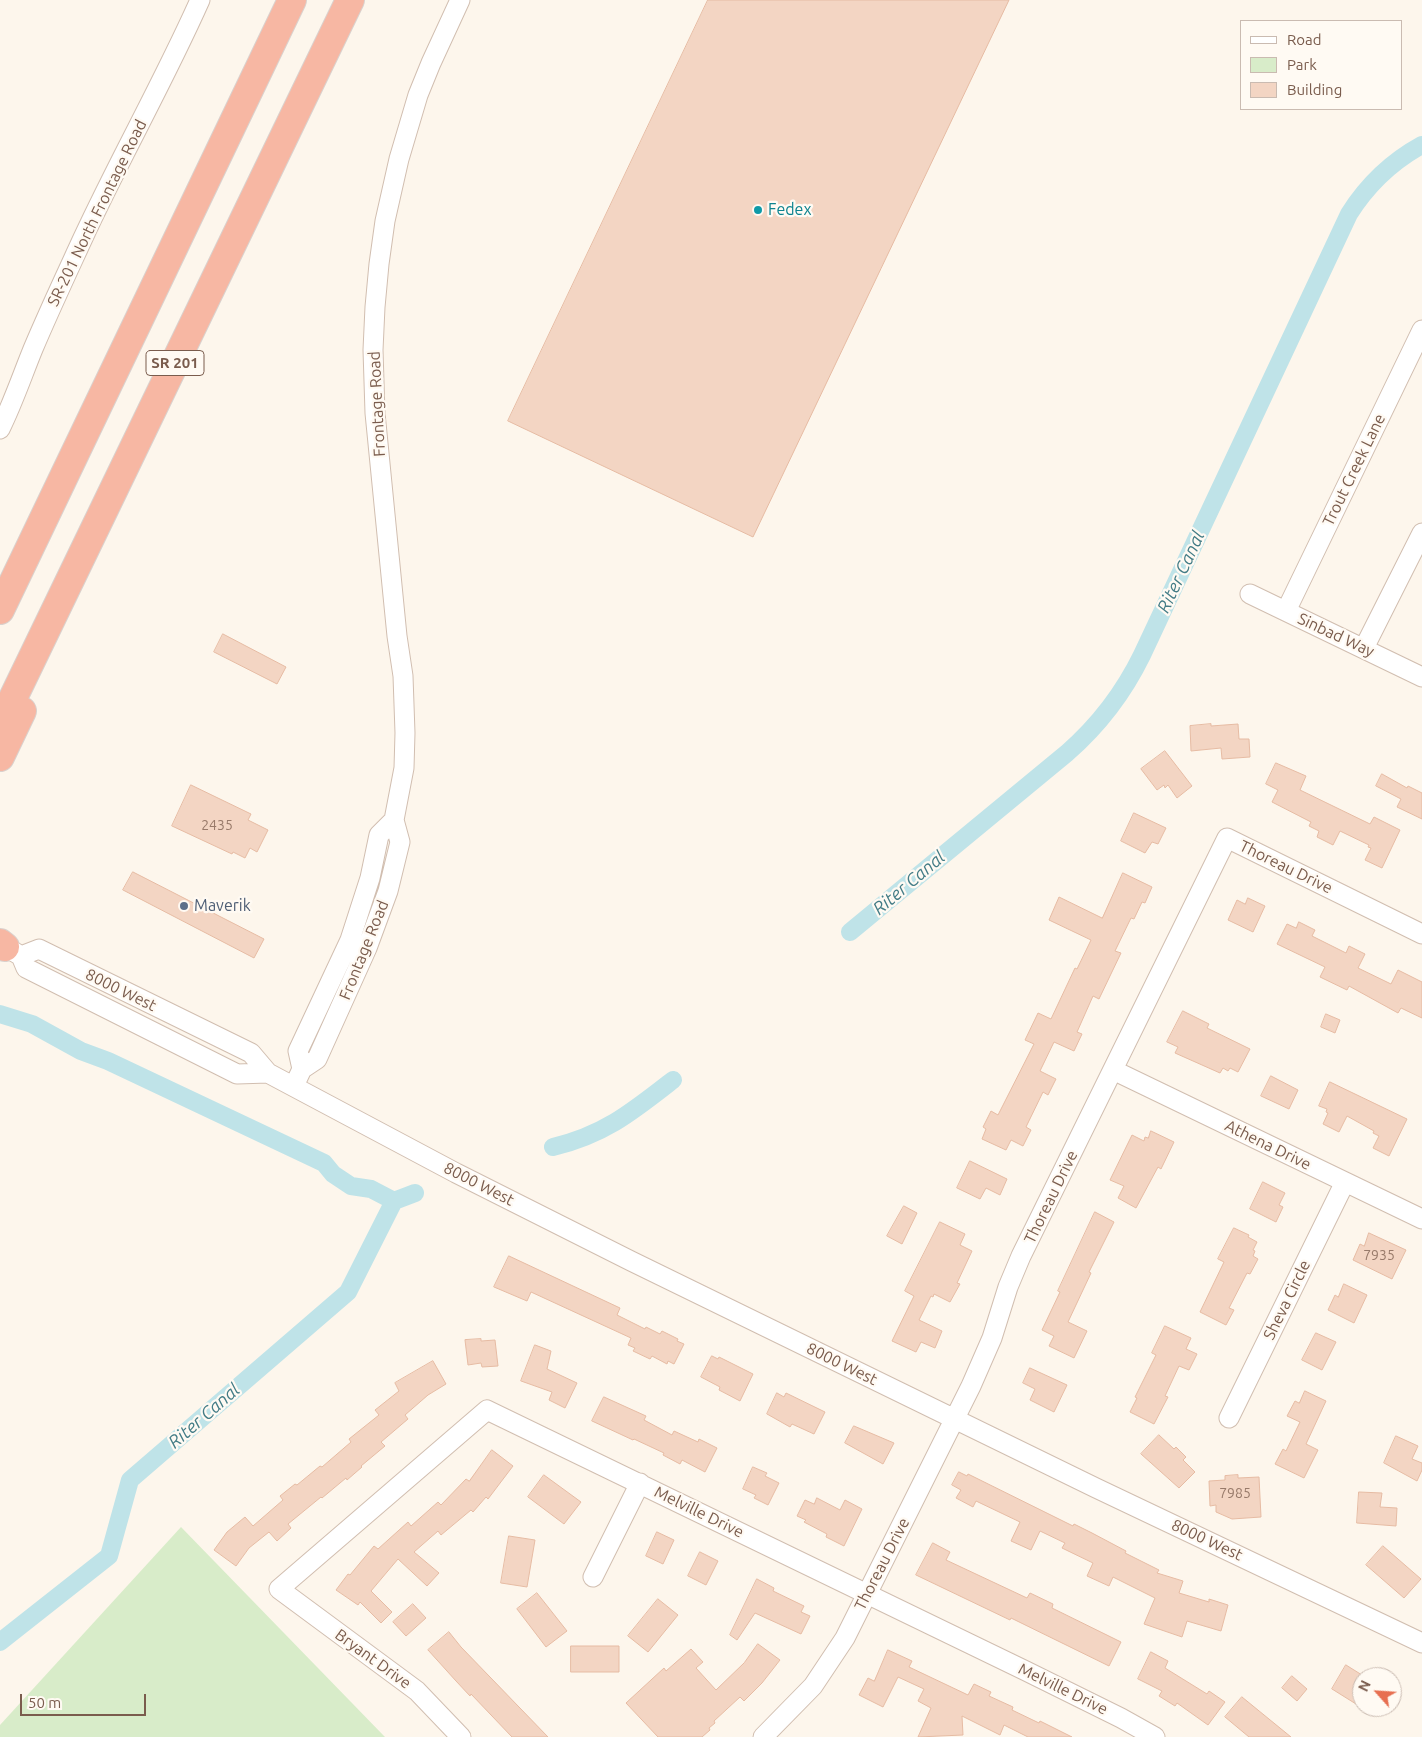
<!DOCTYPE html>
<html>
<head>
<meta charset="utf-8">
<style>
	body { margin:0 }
	#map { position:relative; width:1422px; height:1737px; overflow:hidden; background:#fdf6ec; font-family:Ubuntu,sans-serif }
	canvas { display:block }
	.legend { position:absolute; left:1240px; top:20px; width:162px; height:90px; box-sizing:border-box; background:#fffaf3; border:1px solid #cabbb1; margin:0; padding:6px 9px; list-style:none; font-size:15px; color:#7a5c4d }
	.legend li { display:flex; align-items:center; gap:10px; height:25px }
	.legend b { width:25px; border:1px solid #cabbb1 }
	.north { position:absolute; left:1352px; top:1667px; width:50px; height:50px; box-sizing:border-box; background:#fffaf3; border:1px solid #cabbb1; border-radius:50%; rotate:296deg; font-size:14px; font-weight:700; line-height:20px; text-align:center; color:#7a5c4d }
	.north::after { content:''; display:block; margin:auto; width:18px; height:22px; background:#e76f51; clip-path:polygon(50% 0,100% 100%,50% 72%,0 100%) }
	.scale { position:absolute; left:20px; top:1694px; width:126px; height:22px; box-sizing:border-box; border:2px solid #7a5c4d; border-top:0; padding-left:6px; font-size:15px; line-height:18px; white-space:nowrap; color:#7a5c4d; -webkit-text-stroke:4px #fffaf3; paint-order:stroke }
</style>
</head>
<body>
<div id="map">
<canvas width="1422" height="1737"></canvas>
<ul class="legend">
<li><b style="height:6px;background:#fff"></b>Road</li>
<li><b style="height:14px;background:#d8ecc9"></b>Park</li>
<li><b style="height:14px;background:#f3d5c3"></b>Building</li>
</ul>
<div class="north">N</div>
<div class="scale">50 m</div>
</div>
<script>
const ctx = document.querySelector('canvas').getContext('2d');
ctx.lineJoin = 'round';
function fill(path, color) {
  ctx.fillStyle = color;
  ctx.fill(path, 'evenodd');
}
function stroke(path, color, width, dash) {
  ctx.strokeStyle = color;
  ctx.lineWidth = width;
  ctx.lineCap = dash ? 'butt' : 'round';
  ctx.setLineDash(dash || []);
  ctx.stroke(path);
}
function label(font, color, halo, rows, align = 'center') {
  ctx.font = font + ' Ubuntu,sans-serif';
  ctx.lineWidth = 4.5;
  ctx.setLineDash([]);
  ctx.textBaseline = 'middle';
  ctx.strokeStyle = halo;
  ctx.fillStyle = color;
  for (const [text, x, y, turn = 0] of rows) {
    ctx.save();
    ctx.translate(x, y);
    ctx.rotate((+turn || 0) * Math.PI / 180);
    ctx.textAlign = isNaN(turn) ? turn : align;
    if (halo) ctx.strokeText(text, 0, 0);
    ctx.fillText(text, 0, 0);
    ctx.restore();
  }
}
fill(new Path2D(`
	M 181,1527 L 385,1737 L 0,1737 L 0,1725 Z`), '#d8ecc9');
stroke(new Path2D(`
	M 850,932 L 1067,753 C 1099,725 1123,694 1142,655 L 1349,214 C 1368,184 1391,162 1422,145
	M 0,1014 L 32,1024 L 81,1051 L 108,1061 L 324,1163 L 333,1174 L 351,1186 L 371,1189 L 394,1201
	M 553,1147 C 604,1135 632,1112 673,1080
	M 0,1642 L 109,1556 L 130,1480 L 348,1292 L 394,1201 L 415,1193`), '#bfe3e8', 18);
const building = new Path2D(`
	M 708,0 L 1009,0 L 753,537 L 508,421 Z
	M 223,634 L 286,667 L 277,684 L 214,652 Z
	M 1211,724 L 1211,726 L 1238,724 L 1239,739 L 1249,739 L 1250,757 L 1222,759 L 1221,748 L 1191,751 L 1190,726 Z
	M 1165,751 L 1192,786 L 1177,798 L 1168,785 L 1165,788 L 1164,785 L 1157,790 L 1141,769 Z
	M 1276,763 L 1306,776 L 1300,790 L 1370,824 L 1374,817 L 1400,830 L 1382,868 L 1365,860 L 1371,848 L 1368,847 L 1369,845 L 1340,831 L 1333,845 L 1317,837 L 1319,831 L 1309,826 L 1311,822 L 1272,802 L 1278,790 L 1266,784 Z
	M 1382,774 L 1407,788 L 1408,786 L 1422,793 L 1422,819 L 1397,807 L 1401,799 L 1376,786 Z
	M 191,785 L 251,814 L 248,820 L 268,830 L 257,852 L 250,848 L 245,858 L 233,852 L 232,854 L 172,826 Z
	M 1134,813 L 1166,828 L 1158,844 L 1152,842 L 1145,853 L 1121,841 Z
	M 133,872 L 264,939 L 254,958 L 123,890 Z
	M 1123,873 L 1152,887 L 1145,903 L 1142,902 L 1134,919 L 1131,918 L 1115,951 L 1121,953 L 1099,999 L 1093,996 L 1077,1032 L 1082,1034 L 1074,1051 L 1054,1042 L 1040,1071 L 1056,1079 L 1048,1095 L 1043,1092 L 1026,1127 L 1031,1130 L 1023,1146 L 1011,1140 L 1006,1150 L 982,1139 L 986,1129 L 983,1127 L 991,1111 L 998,1115 L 1034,1044 L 1025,1040 L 1038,1013 L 1051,1019 L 1075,968 L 1077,969 L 1091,940 L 1049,920 L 1059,897 L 1102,918 Z
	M 1248,898 L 1265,906 L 1253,932 L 1228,920 L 1237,900 L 1245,904 Z
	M 1299,922 L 1315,930 L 1312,936 L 1346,953 L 1349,946 L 1365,954 L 1358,968 L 1391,984 L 1398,970 L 1422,982 L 1422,1018 L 1401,1008 L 1398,1013 L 1349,986 L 1347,990 L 1320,977 L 1325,967 L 1277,944 L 1287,924 L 1296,928 Z
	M 1183,1011 L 1209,1024 L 1207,1028 L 1250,1049 L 1238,1072 L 1230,1068 L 1228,1071 L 1223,1068 L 1220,1073 L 1175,1053 L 1178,1047 L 1167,1042 Z
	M 1326,1014 L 1340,1020 L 1335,1033 L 1321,1027 Z
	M 1271,1076 L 1298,1090 L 1289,1109 L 1261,1096 Z
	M 1330,1082 L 1407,1119 L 1389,1156 L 1373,1148 L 1379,1136 L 1373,1133 L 1374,1131 L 1347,1116 L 1339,1132 L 1323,1124 L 1328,1113 L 1326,1112 L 1327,1109 L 1319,1106 Z
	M 1151,1131 L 1174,1142 L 1161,1169 L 1158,1167 L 1136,1208 L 1118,1198 L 1124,1186 L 1110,1180 L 1132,1135 L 1144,1141 L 1145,1137 L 1148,1138 Z
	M 970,1161 L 1007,1179 L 1000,1195 L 986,1188 L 980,1199 L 957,1188 Z
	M 1263,1182 L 1285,1193 L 1279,1205 L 1283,1207 L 1276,1222 L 1250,1209 Z
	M 904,1206 L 917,1213 L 902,1244 L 887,1236 Z
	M 1095,1212 L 1114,1222 L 1089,1272 L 1091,1273 L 1068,1322 L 1087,1331 L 1074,1358 L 1049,1346 L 1054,1336 L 1042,1330 L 1060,1292 L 1058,1291 Z
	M 940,1222 L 965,1234 L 960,1245 L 972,1251 L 957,1283 L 960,1284 L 950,1302 L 934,1294 L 933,1297 L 931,1296 L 919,1320 L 942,1331 L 935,1348 L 921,1342 L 916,1352 L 892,1341 L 914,1296 L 905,1291 Z
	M 1234,1228 L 1249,1235 L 1248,1237 L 1257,1242 L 1253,1250 L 1255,1251 L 1253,1256 L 1258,1259 L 1250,1274 L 1247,1273 L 1229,1308 L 1234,1310 L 1226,1325 L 1200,1312 L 1224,1262 L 1218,1259 Z
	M 1369,1233 L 1406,1250 L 1392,1279 L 1353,1260 L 1360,1244 L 1364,1246 Z
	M 509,1256 L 620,1308 L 617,1315 L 645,1329 L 646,1327 L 660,1334 L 662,1331 L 678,1339 L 677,1341 L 684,1344 L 674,1364 L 668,1361 L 667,1364 L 652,1356 L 650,1359 L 633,1351 L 635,1348 L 628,1345 L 631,1338 L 531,1292 L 527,1301 L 494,1287 Z
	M 1344,1284 L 1367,1295 L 1354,1323 L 1328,1310 L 1335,1295 L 1338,1297 Z
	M 1165,1326 L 1191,1338 L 1186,1349 L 1197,1354 L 1189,1370 L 1179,1366 L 1165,1396 L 1168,1397 L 1154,1424 L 1130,1412 L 1137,1398 L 1135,1397 L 1156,1355 L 1152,1353 Z
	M 1316,1333 L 1336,1342 L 1322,1370 L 1302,1360 Z
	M 481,1339 L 481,1341 L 495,1340 L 498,1366 L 482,1367 L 481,1363 L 468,1365 L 465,1340 Z
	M 535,1345 L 551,1351 L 547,1369 L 577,1383 L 565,1408 L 549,1400 L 552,1392 L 521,1381 Z
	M 712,1356 L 718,1359 L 719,1357 L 753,1374 L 740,1401 L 719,1390 L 720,1387 L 701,1377 Z
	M 433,1361 L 446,1384 L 428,1395 L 405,1415 L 408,1419 L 381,1442 L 385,1446 L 361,1466 L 362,1467 L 347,1480 L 346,1478 L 322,1498 L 321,1497 L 288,1524 L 291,1528 L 277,1541 L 269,1532 L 249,1548 L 236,1566 L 214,1550 L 227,1532 L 245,1517 L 253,1526 L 283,1500 L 280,1496 L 295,1484 L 297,1485 L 320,1466 L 322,1467 L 351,1442 L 349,1439 L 379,1415 L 375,1410 L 399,1391 L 395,1383 Z
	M 1030,1368 L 1067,1385 L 1054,1412 L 1030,1400 L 1035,1389 L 1023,1383 Z
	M 1305,1391 L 1326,1401 L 1306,1444 L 1318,1450 L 1304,1478 L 1275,1464 L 1283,1449 L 1286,1451 L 1300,1422 L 1287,1416 L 1295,1401 L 1299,1403 Z
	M 777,1393 L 784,1397 L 786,1393 L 825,1412 L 814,1434 L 792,1424 L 790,1427 L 767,1414 Z
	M 604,1397 L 646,1416 L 644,1420 L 672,1435 L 674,1431 L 698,1442 L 699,1439 L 717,1448 L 705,1472 L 682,1460 L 680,1464 L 663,1455 L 664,1453 L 634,1439 L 633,1440 L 592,1421 Z
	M 854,1426 L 894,1443 L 883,1464 L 845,1443 Z
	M 1159,1435 L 1174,1449 L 1176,1447 L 1186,1457 L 1183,1460 L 1195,1472 L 1179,1488 L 1141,1454 Z
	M 1396,1436 L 1418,1446 L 1412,1459 L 1422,1463 L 1422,1470 L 1417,1481 L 1384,1463 Z
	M 492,1450 L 513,1466 L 488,1499 L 486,1497 L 473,1512 L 471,1510 L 441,1535 L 438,1531 L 414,1552 L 439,1573 L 427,1586 L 398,1559 L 371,1591 L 392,1612 L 381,1623 L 360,1602 L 358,1605 L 336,1590 L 348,1574 L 350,1575 L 374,1546 L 378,1549 L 408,1522 L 411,1526 L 438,1502 L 441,1505 L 466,1479 L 469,1481 Z
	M 753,1467 L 767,1473 L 765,1476 L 779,1483 L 768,1505 L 754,1498 L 756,1495 L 743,1489 Z
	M 959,1472 L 967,1476 L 968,1474 L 1073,1526 L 1074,1524 L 1092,1533 L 1126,1551 L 1125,1553 L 1159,1570 L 1157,1573 L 1183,1581 L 1179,1593 L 1209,1602 L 1209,1599 L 1228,1605 L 1221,1631 L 1187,1621 L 1182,1637 L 1144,1624 L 1155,1598 L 1113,1577 L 1109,1586 L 1087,1576 L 1093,1563 L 1062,1548 L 1065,1543 L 1040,1531 L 1031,1550 L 1011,1541 L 1020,1522 L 976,1501 L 973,1507 L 956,1498 L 961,1490 L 952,1485 Z
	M 544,1475 L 581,1502 L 564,1524 L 528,1497 Z
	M 1238,1475 L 1238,1478 L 1259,1477 L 1261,1517 L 1232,1519 L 1216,1512 L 1216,1505 L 1210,1506 L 1209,1481 L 1225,1480 L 1225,1476 Z
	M 1359,1492 L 1382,1493 L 1380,1507 L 1397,1508 L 1396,1526 L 1357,1523 Z
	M 817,1498 L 840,1510 L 845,1500 L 862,1509 L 844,1546 L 826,1537 L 827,1534 L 804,1522 L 806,1520 L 797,1516 L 805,1500 L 814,1504 Z
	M 657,1532 L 674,1540 L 663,1564 L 646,1556 Z
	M 509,1536 L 535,1540 L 527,1587 L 501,1583 Z
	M 933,1543 L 950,1552 L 946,1560 L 1027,1598 L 1030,1593 L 1053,1604 L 1052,1608 L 1121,1642 L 1109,1666 L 1011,1618 L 1010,1620 L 916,1575 Z
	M 1383,1546 L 1421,1579 L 1404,1598 L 1366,1565 Z
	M 700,1552 L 718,1561 L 706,1585 L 688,1576 Z
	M 757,1579 L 774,1588 L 773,1591 L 804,1606 L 801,1612 L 810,1616 L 801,1634 L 755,1613 L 737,1640 L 730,1635 Z
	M 537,1593 L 567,1631 L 546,1647 L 517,1609 Z
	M 658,1599 L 678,1615 L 648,1652 L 628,1636 Z
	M 413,1604 L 426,1618 L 406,1636 L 393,1622 Z
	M 449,1632 L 461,1647 L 548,1737 L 512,1737 L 471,1694 L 470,1696 L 456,1681 L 428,1650 Z
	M 758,1644 L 780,1660 L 762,1683 L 744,1701 L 740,1697 L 714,1721 L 715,1723 L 709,1728 L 710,1730 L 702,1737 L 658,1737 L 626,1703 L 664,1668 L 666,1671 L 691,1649 L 703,1662 L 696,1668 L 716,1690 L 744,1663 Z
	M 571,1646 L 619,1646 L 619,1672 L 571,1672 Z
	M 888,1650 L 912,1661 L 909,1667 L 968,1695 L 974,1684 L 991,1692 L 989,1696 L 1013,1707 L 1012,1710 L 1039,1723 L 1040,1721 L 1072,1737 L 1028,1737 L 1004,1725 L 1000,1735 L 962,1716 L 963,1735 L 918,1737 L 931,1708 L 918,1701 L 924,1689 L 898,1677 L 883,1707 L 859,1695 L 868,1678 L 874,1681 Z
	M 1151,1652 L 1168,1661 L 1165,1668 L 1207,1694 L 1209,1691 L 1225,1702 L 1208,1725 L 1177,1703 L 1175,1706 L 1159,1696 L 1162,1691 L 1138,1679 Z
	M 1346,1665 L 1362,1675 L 1362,1695 L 1356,1704 L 1332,1689 Z
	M 1292,1676 L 1307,1689 L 1297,1701 L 1282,1688 Z
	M 1242,1697 L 1291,1737 L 1249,1737 L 1225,1717 Z`);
fill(building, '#f3d5c3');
stroke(building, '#e6bba3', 1);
const minor = new Path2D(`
	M 0,429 C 13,403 22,376 33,349 C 49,311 66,275 83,238 C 120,158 164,81 200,0
	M 1250,594 L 1422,677
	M 1286,611 L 1422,330
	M 1364,648 L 1422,533
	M 11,950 L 21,956 L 26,968 L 237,1074 L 268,1073
	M 21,956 L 39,949 L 251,1053 L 268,1073 L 456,1173 L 631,1261 L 1096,1488 L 1422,1643
	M 302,1069 L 298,1051 L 350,940 L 370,878 L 379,835 L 394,820
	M 1113,1070 L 1422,1219
	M 294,1086 L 302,1069 L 317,1059 L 367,948 L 388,891 L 400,842 L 394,820 L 404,768 L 405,733 L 403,676 L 397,636 L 375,413 L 373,350 L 375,307 L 379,264 L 385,221 L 399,159 L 418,95 L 431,63 L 460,0
	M 1229,1418 L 1345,1182
	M 593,1577 L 640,1483
	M 461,1737 L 417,1691 L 279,1589 L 487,1410 L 1026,1671 L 1121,1718 L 1155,1737
	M 763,1737 L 813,1686 L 845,1638 L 971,1386 L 992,1338 L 1008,1287 L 1021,1256 L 1227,838 L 1422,934`);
const highway = new Path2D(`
	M 0,610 L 292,0
	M 0,725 L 350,0
	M 0,757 L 22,711
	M 0,943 L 5,947`);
stroke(minor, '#d1beb0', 21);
stroke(highway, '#dad1cd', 30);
stroke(minor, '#fff', 19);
stroke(highway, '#f7b7a3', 28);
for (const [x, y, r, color] of [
	[758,210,5,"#0f9aa8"],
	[184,906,5,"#5c6f8a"]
]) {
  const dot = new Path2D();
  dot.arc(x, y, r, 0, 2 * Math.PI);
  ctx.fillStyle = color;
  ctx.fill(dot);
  stroke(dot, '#fffaf3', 2);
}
label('14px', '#987a6a', null, [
	["2435",217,825],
	["7935",1379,1255],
	["7985",1235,1493]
]);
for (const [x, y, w] of [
	[175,363,58]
]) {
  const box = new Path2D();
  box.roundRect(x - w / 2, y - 12.5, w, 25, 4);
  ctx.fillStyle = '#fffaf3';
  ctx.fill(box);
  stroke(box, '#7a5c4d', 1);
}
label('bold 15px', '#7a5c4d', null, [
	["SR 201",175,363]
]);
label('16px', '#0d838f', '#fffaf3', [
	["Fedex",768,210]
], 'left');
label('16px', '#7a5c4d', '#fffaf3', [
	["SR-201 North Frontage Road",97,213,-64],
	["Frontage Road",377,404,-93],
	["Trout Creek Lane",1354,470,-64],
	["Sinbad Way",1336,635,25],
	["Thoreau Drive",1286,867,26],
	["Frontage Road",364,950,-68],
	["8000 West",121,990,26],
	["Athena Drive",1268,1145,26],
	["8000 West",479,1184,27],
	["Thoreau Drive",1051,1197,-64],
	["Sheva Circle",1287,1300,-64],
	["8000 West",842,1364,26],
	["Melville Drive",699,1512,26],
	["8000 West",1207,1540,25],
	["Thoreau Drive",882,1564,-63],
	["Bryant Drive",373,1659,36],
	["Melville Drive",1063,1689,26]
]);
label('16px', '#4e5e75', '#fffaf3', [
	["Maverik",194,906]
], 'left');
label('italic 18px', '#437c86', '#fffaf3', [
	["Riter Canal",1181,572,-65],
	["Riter Canal",909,883,-40],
	["Riter Canal",204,1416,-41]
]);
</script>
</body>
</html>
